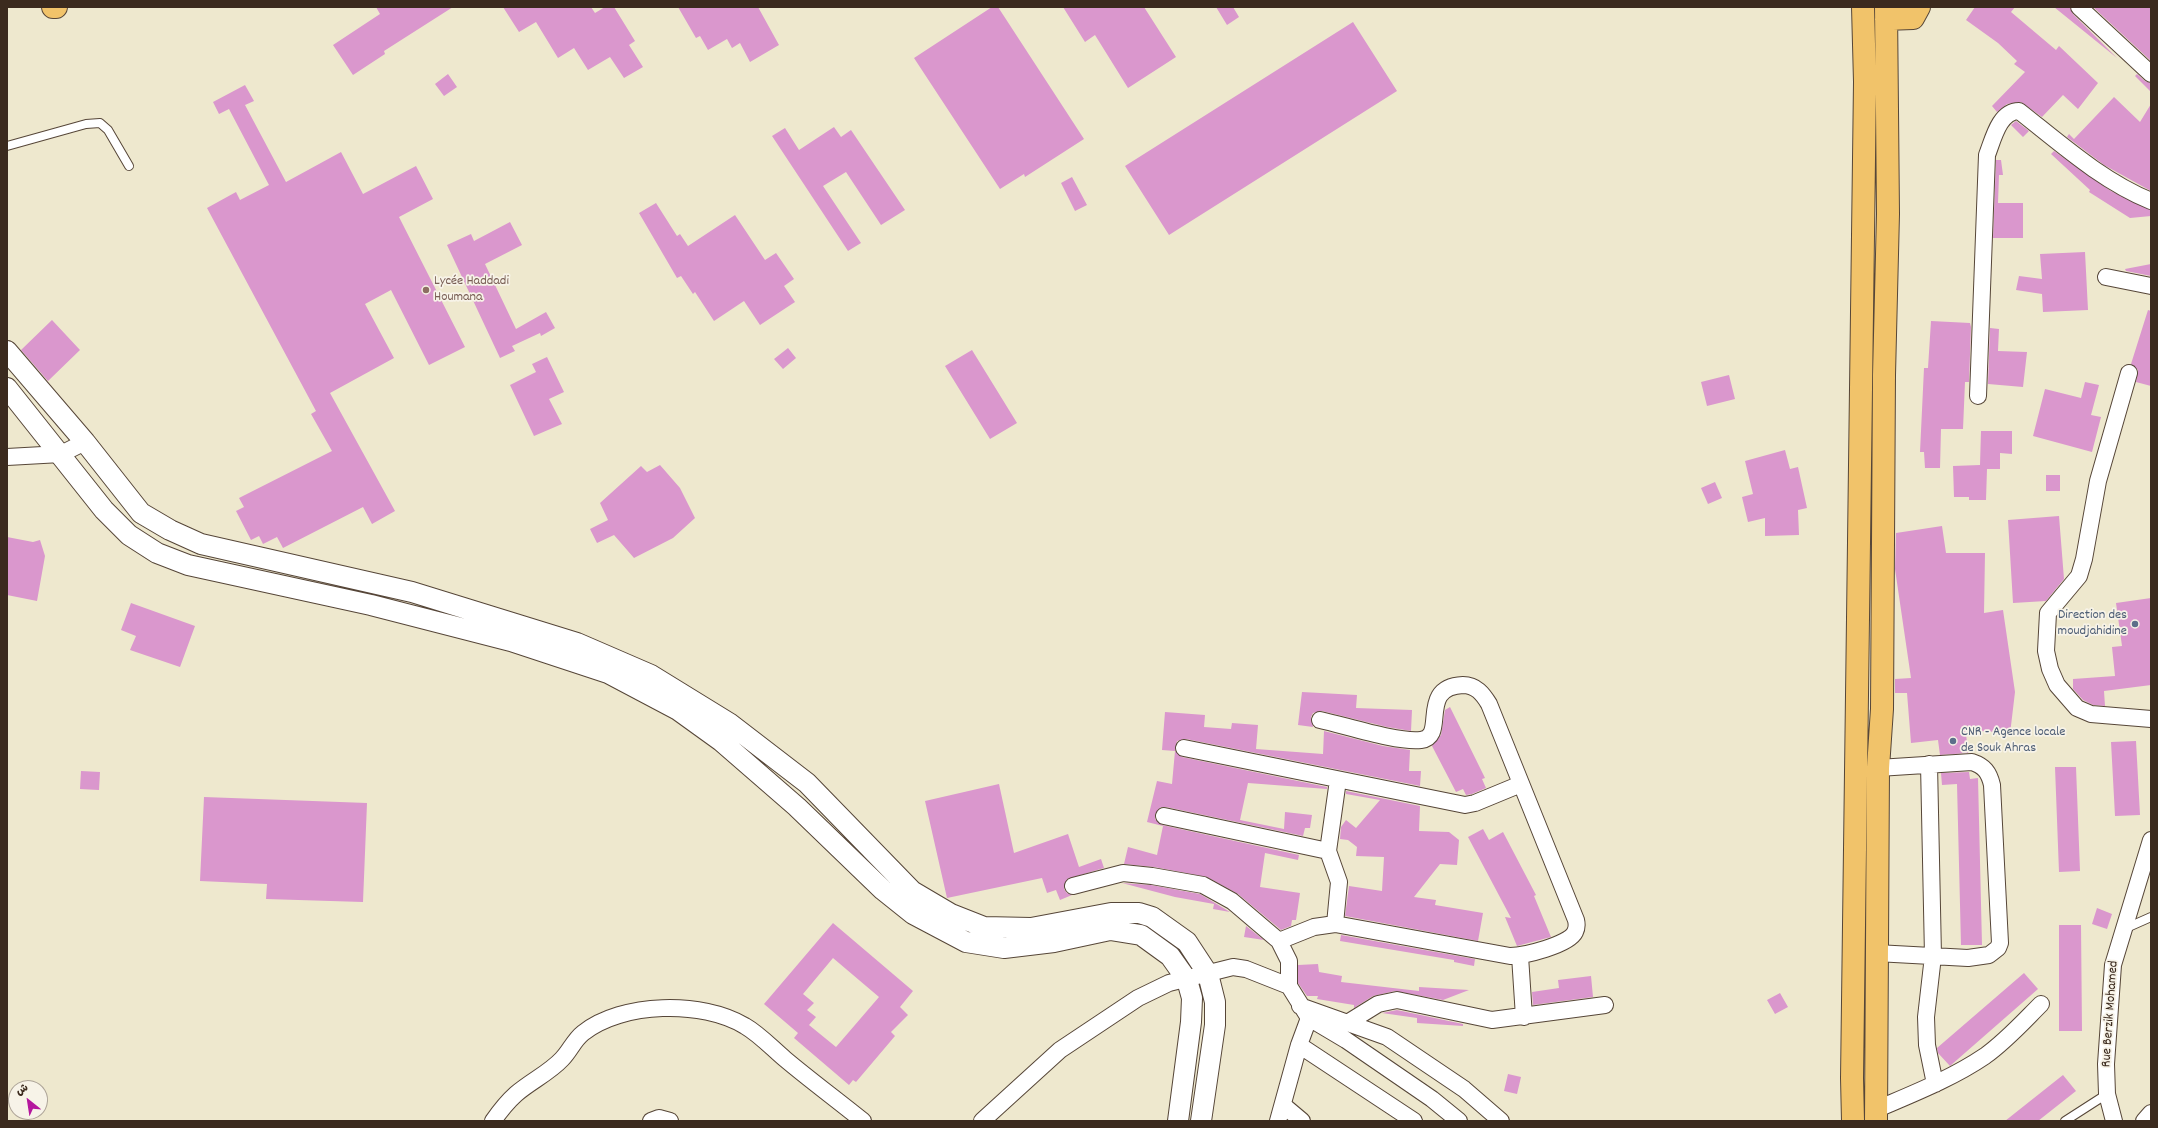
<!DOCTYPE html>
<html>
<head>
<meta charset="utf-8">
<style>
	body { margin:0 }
	#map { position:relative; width:2158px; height:1128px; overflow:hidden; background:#eee8ce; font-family:Dekko,"Playpen Sans Arabic",sans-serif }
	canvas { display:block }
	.frame { position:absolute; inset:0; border:8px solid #3b2a1e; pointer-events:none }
	.north { position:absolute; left:8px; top:1080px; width:40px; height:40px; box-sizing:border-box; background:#f7f3e8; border:1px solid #aca397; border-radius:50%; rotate:330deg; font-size:11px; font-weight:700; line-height:16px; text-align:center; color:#3b2a1e }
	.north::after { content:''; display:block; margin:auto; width:14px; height:18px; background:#b5179e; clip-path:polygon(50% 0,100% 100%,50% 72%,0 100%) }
</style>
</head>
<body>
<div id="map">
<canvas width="2158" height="1128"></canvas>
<div class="frame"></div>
<div class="north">ش</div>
</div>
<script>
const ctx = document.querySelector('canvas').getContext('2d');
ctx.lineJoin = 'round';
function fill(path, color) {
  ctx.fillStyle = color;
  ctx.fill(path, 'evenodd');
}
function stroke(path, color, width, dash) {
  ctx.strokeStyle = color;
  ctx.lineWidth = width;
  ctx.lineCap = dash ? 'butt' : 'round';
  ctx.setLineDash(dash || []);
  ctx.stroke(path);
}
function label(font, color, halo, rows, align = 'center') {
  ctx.font = font + ' Dekko,sans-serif';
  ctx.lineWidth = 3.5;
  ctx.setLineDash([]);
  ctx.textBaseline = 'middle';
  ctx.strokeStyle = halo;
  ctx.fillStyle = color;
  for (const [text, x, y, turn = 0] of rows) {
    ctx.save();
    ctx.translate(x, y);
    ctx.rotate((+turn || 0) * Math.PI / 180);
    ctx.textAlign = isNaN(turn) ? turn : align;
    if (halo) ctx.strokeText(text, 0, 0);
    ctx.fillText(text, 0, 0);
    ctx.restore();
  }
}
fill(new Path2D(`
	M 376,7 L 453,7 L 384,51 L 385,54 L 353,75 L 333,45 L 380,14 Z
	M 503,7 L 591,7 L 595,13 L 605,7 L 614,7 L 635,41 L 629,45 L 643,67 L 624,78 L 610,57 L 588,70 L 574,48 L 558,58 L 536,22 L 519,32 Z
	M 678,7 L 758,7 L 779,45 L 750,62 L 740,43 L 732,48 L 727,39 L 708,50 L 700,36 L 696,38 Z
	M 992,7 L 998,7 L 1084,139 L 1025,177 L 1024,174 L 1000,189 L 914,58 Z
	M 1063,7 L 1144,7 L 1176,57 L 1128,88 L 1095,35 L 1085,42 Z
	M 1216,7 L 1233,7 L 1239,17 L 1227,25 Z
	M 1975,7 L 2015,7 L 2011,12 L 2056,50 L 2059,46 L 2098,83 L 2078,109 L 2063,95 L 2042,117 L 2021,102 L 2007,104 L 1997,112 L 1992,106 L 2025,72 L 2014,64 L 2017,61 L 1998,43 L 1966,20 Z
	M 2054,7 L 2070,7 L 2073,14 L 2117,58 Z
	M 2093,7 L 2151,7 L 2151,61 Z
	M 1353,22 L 1397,91 L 1169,235 L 1125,166 Z
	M 448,74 L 457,87 L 444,96 L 435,84 Z
	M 2137,74 L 2145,81 L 2151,83 L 2151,92 L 2135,76 Z
	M 245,85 L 254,101 L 245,105 L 286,182 L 341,152 L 363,194 L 416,166 L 433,199 L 399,217 L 465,347 L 429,365 L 391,290 L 365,304 L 394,358 L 330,393 L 395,511 L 372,524 L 363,507 L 283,548 L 277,537 L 263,544 L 259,536 L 251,540 L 236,511 L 244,507 L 239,498 L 332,451 L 311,414 L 316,411 L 207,208 L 236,192 L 240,200 L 269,185 L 229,109 L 219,114 L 213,102 Z
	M 2114,97 L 2140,122 L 2151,104 L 2151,191 L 2104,165 L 2067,137 L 2069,134 L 2074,139 Z
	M 2016,121 L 2029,131 L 2023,137 L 2011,125 Z
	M 834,127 L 841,137 L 851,130 L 905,210 L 881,225 L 846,172 L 823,186 L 861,243 L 848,251 L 772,136 L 785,128 L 799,150 Z
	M 2054,151 L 2111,191 L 2151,210 L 2151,216 L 2130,218 L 2089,192 L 2090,190 L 2051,154 Z
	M 1996,160 L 2001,160 L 2003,175 L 1999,175 L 1998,203 L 2023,203 L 2023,238 L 1993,238 Z
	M 1072,177 L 1087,205 L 1075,211 L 1061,183 Z
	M 656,203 L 677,236 L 680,234 L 688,246 L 735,215 L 765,260 L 776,253 L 794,279 L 784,286 L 795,302 L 760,325 L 744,301 L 714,321 L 695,292 L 693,294 L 681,276 L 677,278 L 639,213 Z
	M 510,222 L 522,245 L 485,264 L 516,329 L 546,312 L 555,328 L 541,336 L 540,333 L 512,346 L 515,351 L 500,358 L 447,245 L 471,234 L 474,241 Z
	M 2085,252 L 2088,310 L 2043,312 L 2042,294 L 2016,290 L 2019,276 L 2042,279 L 2040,254 Z
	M 2151,264 L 2151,276 L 2126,271 L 2125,269 Z
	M 2148,310 L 2151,311 L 2151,386 L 2136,382 L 2138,370 L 2131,364 Z
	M 52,320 L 80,350 L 48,381 L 21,350 Z
	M 1931,321 L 1970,323 L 1971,327 L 1969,382 L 1965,382 L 1963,429 L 1941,429 L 1940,468 L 1925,468 L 1924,452 L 1920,452 L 1924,368 L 1928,368 Z
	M 1990,328 L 1999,329 L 1998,351 L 2027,352 L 2023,387 L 1988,384 Z
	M 788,348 L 796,358 L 783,369 L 774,359 Z
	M 972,350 L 1017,423 L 990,439 L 945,366 Z
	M 547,357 L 564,392 L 549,399 L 562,424 L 534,436 L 510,385 L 536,372 L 532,364 Z
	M 1729,375 L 1735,399 L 1707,406 L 1701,382 Z
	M 2085,382 L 2099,385 L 2091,415 L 2101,417 L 2092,452 L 2033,436 L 2045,389 L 2081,398 Z
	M 1981,431 L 2012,431 L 2012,454 L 2000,453 L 2000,469 L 1987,469 L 1986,500 L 1969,500 L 1969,497 L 1954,497 L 1953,466 L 1980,465 Z
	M 1785,450 L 1790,469 L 1798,467 L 1807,508 L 1798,510 L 1799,535 L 1765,536 L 1765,518 L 1748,522 L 1742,497 L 1753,494 L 1745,461 Z
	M 660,465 L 680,488 L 695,518 L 673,538 L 634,558 L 614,535 L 597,543 L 590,529 L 608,520 L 600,503 L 641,466 L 647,472 Z
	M 2046,475 L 2060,475 L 2060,491 L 2046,491 Z
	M 1715,482 L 1722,498 L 1708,504 L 1701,488 Z
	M 2059,516 L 2064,579 L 2046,601 L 2013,603 L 2008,520 Z
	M 1942,526 L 1946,553 L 1985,553 L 1984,613 L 2003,610 L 2015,692 L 2010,734 L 1986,731 L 1966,733 L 1968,753 L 1940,755 L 1938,740 L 1911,743 L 1907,693 L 1895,693 L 1895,679 L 1911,678 L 1895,569 L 1896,533 Z
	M 7,537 L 33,542 L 40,540 L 45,556 L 37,601 L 7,595 Z
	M 2151,598 L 2151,685 L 2104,691 L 2105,706 L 2093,705 L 2083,700 L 2073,689 L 2073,679 L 2115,676 L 2112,647 L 2122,646 L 2116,603 Z
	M 131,603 L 195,626 L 180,667 L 130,650 L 136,636 L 121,630 Z
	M 1302,692 L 1357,695 L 1356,708 L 1412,710 L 1411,731 L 1387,727 L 1322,711 L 1313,713 L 1311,717 L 1313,727 L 1298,725 Z
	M 1450,707 L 1485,778 L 1482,779 L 1486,788 L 1472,794 L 1466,795 L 1463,789 L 1456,792 L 1432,746 L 1441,735 L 1445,710 Z
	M 1165,712 L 1205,715 L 1204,727 L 1231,729 L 1232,723 L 1258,725 L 1256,749 L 1323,754 L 1324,731 L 1383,746 L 1410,750 L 1409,771 L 1421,771 L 1420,786 L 1186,739 L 1177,741 L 1175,751 L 1182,757 L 1327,787 L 1327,789 L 1248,783 L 1240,820 L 1284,829 L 1285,812 L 1312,815 L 1310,828 L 1305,828 L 1303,836 L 1166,807 L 1161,807 L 1155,814 L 1155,819 L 1162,825 L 1299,855 L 1298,860 L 1265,853 L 1260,887 L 1300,893 L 1296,920 L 1292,920 L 1291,926 L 1281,930 L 1238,894 L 1207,877 L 1154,867 L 1124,864 L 1128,847 L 1157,855 L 1163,826 L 1147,822 L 1157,781 L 1172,784 L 1175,751 L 1162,750 Z
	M 2136,741 L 2140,815 L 2115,816 L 2111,742 Z
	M 2055,767 L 2076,767 L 2080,871 L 2059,872 Z
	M 81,771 L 100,772 L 99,790 L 80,789 Z
	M 1969,772 L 1970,779 L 1978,778 L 1982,945 L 1961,945 L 1957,784 L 1942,785 L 1941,773 Z
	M 999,784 L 1014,853 L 1068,834 L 1079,867 L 1101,859 L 1104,868 L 1067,879 L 1064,889 L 1067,893 L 1072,895 L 1060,900 L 1056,890 L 1047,893 L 1042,878 L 947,898 L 925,801 Z
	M 1346,791 L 1420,806 L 1419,831 L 1449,832 L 1459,840 L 1457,865 L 1440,864 L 1414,897 L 1436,900 L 1435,905 L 1483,913 L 1478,941 L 1345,916 L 1349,886 L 1382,891 L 1384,857 L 1356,856 L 1357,847 L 1348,840 L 1340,839 L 1341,827 L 1346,820 L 1356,828 L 1380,800 L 1346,794 Z
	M 204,797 L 367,803 L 363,902 L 266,899 L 267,884 L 200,881 Z
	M 1483,829 L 1489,840 L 1503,832 L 1536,895 L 1534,896 L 1551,937 L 1517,946 L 1505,917 L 1511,918 L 1468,837 Z
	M 1122,883 L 1151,885 L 1200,894 L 1230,912 L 1213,909 L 1214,904 L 1175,897 Z
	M 2097,908 L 2112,914 L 2107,929 L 2092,924 Z
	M 833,923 L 913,991 L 900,1007 L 908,1015 L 891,1032 L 895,1036 L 856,1082 L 853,1080 L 849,1085 L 794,1038 L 798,1033 L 764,1004 ZM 833,958 L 879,997 L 836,1047 L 809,1025 L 816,1017 L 807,1010 L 814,1003 L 803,994 Z
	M 2059,925 L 2081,925 L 2082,1031 L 2059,1031 Z
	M 1246,926 L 1264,940 L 1244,937 Z
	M 1341,935 L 1475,959 L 1474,966 L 1454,962 L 1454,960 L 1340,941 Z
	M 1318,964 L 1319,972 L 1342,976 L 1341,982 L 1419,991 L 1419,987 L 1469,990 L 1443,1000 L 1395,991 L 1373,996 L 1354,1008 L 1354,1005 L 1317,999 L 1318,996 L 1307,996 L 1298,983 L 1298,965 Z
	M 2024,973 L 2038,989 L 1950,1066 L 1938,1053 L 1937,1048 Z
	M 1591,976 L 1593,997 L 1533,1005 L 1532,992 L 1559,988 L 1558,980 Z
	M 1780,993 L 1788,1007 L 1775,1014 L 1767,1000 Z
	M 1397,1010 L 1463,1024 L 1463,1026 L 1417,1023 L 1417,1018 L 1382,1013 Z
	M 1508,1074 L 1521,1077 L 1517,1094 L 1504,1091 Z
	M 2063,1075 L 2076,1091 L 2038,1121 L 2005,1121 Z`), '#da97cd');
const service = new Path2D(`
	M 7,146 L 86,124 L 100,123 L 108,130 L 129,166
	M 2124,929 L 2151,917
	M 2065,1121 L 2107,1094`);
const minor = new Path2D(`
	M 2079,7 L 2151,74
	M 2106,277 L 2151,286
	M 2129,373 L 2098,481 L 2084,559 L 2079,576 L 2048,613 L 2046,651 L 2050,669 L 2057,685 L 2077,708 L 2091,714 L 2151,719
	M 1978,396 L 1987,155 C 1993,140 1999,111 2019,111 C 2061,144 2102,181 2151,201
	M 7,457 L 61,454 L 85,442
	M 1184,748 L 1465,805 L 1475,803 L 1521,784
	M 1929,764 L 1933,956 L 1926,1017 L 1927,1045 L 1935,1084
	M 1164,816 L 1328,851
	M 1073,886 L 1123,873 L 1152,876 L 1203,885 L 1232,901 L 1279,941 L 1289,961 L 1289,986
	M 1335,924 L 1339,882 L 1328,851 L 1338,780
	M 1279,941 L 1314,927 L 1335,924 L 1510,956 C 1524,956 1569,945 1575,932 C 1577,928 1577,924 1576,920 L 1489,704 C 1483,694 1476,685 1463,685 C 1417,687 1448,737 1421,740 C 1398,743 1344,725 1320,720
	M 1876,953 L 1968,958 L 1989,955 L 1998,948 L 2000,943 L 1992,785 C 1989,772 1984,766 1972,762 L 1878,768
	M 1520,956 L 1524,1017
	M 1300,1006 L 1387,1037 L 1464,1089 L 1501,1121
	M 1349,1022 L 1378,1004 L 1397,1000 L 1492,1020 L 1605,1005
	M 1299,1045 L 1414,1121
	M 1283,1105 L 1302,1121
	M 1875,1110 C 1912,1094 1951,1079 1985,1056 C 2006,1041 2023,1022 2041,1004
	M 493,1121 C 500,1111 507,1102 516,1094 C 531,1081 549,1073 562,1059 C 570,1051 574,1040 583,1033 C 622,1002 702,1000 745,1026 C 759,1034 772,1048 785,1059 C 810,1080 837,1100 863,1121
	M 651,1121 L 659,1118 L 670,1121
	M 982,1121 L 1060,1050 L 1138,998 L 1169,983 L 1233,967 L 1246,969 L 1289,986 L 1309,1018 L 1346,1040 L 1432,1099 L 1459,1121
	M 1278,1121 L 1299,1045 L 1309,1018
	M 2114,1121 L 2107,1094 L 2106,1064 L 2113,965 L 2151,840
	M 2144,1121 L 2151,1113`);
const tertiary = new Path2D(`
	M 7,351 L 85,442 L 141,513 L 170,530 L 201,544 L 412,592 L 577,643 L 651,675 L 729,723 L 807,783 L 912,891 L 951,914 L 984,927 L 1031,928 L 1111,913 L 1139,913 L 1152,917 L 1187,942 L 1208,974 L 1215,1002 L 1215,1025 L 1201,1121
	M 7,388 L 104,510 L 129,535 L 157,553 L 188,565 L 371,605 L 511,641 L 608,673 L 678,710 L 721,741 L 797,807 L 883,890 L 913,914 L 966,942 L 1004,948 L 1054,942 L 1110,930 L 1141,935 L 1170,956 L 1187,980 L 1192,998 L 1191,1022 L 1178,1121`);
const trunk = new Path2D(`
	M 53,7 L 56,7
	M 1886,19 L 1913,18 L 1919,7
	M 1853,1121 L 1852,1078 L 1865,82 L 1863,7
	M 1876,1121 L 1878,768 L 1882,709 L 1884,375 L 1888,214 L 1886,7`);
stroke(service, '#564638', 10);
stroke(minor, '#564638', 18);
stroke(tertiary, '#564638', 22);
stroke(trunk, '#564638', 24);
stroke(service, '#fff', 8);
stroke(minor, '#fff', 16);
stroke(tertiary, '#fff', 20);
stroke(trunk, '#f1c36a', 22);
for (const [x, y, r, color] of [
	[426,290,4,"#8d6e63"],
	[2135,624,4,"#5c6f8a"],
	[1953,741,4,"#5c6f8a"]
]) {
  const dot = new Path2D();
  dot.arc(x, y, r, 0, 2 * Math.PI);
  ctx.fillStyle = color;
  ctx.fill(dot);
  stroke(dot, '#f7f3e8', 1.5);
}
label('14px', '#785e54', '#f7f3e8', [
	["Lycée Haddadi",434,282],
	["Houmana",434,298]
], 'left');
label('14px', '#4e5e75', '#f7f3e8', [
	["Direction des",2127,616],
	["moudjahidine",2127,632],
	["CNR - Agence locale",1961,733,"left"],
	["de Souk Ahras",1961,749,"left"]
], 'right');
label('14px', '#3b2a1e', '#f7f3e8', [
	["Rue Berzik Mohamed",2111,1014,-86]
]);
</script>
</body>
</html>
